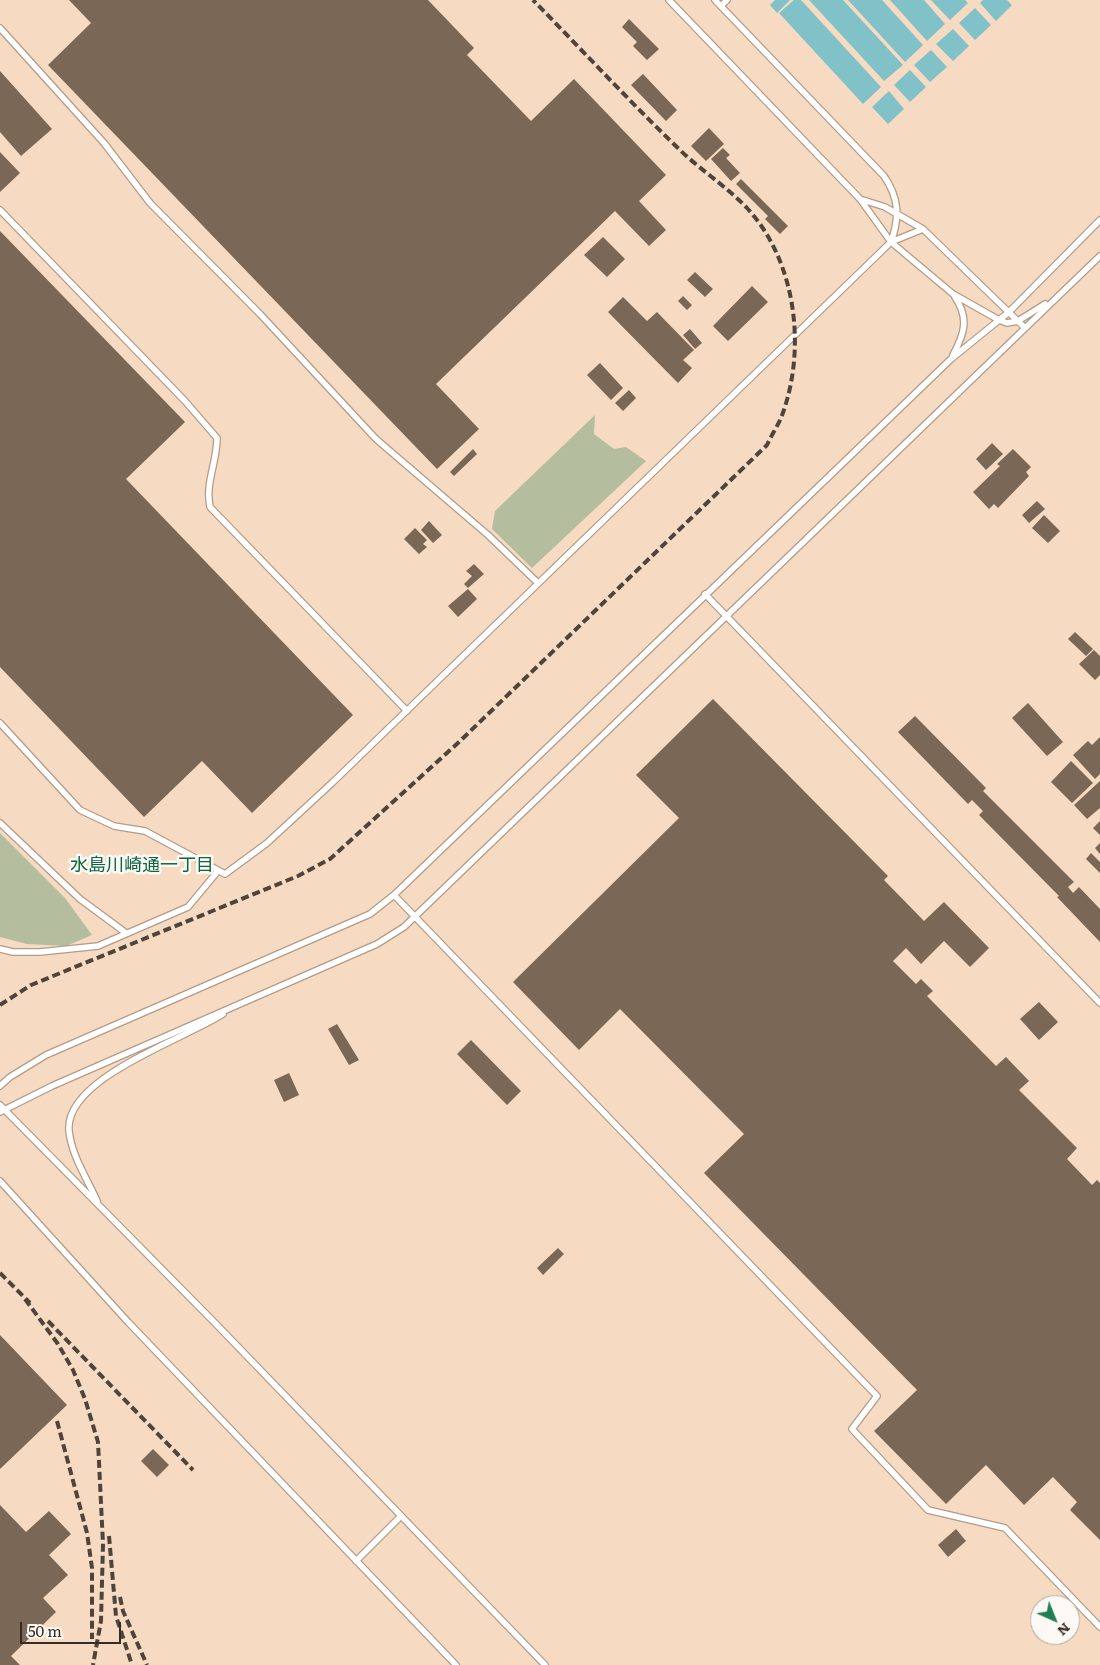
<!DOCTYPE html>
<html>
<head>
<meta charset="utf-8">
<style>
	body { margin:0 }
	#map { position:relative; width:1100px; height:1665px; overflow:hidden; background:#fde7d3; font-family:Literata,serif }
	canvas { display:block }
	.north { position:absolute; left:1030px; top:1595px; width:50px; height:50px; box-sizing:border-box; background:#fcf8f4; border:1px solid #aca7a1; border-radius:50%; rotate:136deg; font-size:14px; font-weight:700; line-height:20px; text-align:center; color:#352d25 }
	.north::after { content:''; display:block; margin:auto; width:18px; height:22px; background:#207e54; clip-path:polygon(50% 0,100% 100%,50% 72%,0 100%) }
	.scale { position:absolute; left:20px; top:1622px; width:101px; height:22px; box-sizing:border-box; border:2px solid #352d25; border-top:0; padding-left:6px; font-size:15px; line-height:18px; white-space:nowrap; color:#352d25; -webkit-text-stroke:4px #fcf8f4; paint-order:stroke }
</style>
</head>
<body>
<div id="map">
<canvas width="1100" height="1665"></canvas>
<div class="north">N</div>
<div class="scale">50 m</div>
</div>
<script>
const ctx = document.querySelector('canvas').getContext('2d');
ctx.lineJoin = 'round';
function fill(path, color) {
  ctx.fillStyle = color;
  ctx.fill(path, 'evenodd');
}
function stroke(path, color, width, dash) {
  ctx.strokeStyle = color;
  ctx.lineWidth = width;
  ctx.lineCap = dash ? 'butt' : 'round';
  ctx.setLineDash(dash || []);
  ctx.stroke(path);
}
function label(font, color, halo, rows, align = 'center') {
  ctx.font = font + ' Literata,"Noto Sans JP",serif';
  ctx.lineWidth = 5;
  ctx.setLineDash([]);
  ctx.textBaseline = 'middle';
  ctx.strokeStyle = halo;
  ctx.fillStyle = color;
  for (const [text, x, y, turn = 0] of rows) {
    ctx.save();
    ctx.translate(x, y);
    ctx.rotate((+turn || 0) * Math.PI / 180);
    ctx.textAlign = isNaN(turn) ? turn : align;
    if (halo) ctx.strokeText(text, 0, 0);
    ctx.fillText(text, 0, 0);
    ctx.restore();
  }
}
fill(new Path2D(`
	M 0,0 L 1100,0 L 1100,1665 L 0,1665 ZM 1040,1605 L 1070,1605 L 1070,1635 L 1040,1635 Z`), '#f6dac1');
fill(new Path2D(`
	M 595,415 L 594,434 L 614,449 L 626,447 L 646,461 L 532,568 L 492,529 L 495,511 Z
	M 0,833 L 65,898 L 92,935 L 66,946 L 27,944 L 0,937 Z`), '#b4bd9d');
fill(new Path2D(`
	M 775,0 L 790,0 L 777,13 L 770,5 Z
	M 794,0 L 801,0 L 881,87 L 863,104 L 779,13 Z
	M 809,0 L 843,0 L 903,65 L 884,81 Z
	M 848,0 L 882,0 L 923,45 L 905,62 Z
	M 890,0 L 924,0 L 945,24 L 927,41 Z
	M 931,0 L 965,0 L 968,3 L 950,20 Z
	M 983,0 L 1007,0 L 1012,5 L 996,21 L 980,3 Z
	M 975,8 L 991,25 L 975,40 L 959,23 Z
	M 953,29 L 969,46 L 953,61 L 936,44 Z
	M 931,50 L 947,67 L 930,82 L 914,65 Z
	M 910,70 L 926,87 L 910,102 L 894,85 Z
	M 889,91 L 904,109 L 888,124 L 872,107 Z`), '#80c2c8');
fill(new Path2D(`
	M 69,0 L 428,0 L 474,48 L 467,55 L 531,121 L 574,79 L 666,175 L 639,201 L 666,230 L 649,246 L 615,211 L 436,384 L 479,429 L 437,469 L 48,65 L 91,23 Z
	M 629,19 L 659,49 L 647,60 L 633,46 L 637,42 L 622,27 Z
	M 0,71 L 52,129 L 21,156 L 0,132 Z
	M 643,74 L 677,110 L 666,121 L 631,85 Z
	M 709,128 L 724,144 L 706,161 L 691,146 Z
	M 723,148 L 730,155 L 726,158 L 740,173 L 731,181 L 711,159 Z
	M 0,152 L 20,173 L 0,192 Z
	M 741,179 L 788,226 L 780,234 L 765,219 L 768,216 L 736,184 Z
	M 0,231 L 185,422 L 126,479 L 353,715 L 252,813 L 202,761 L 144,817 L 0,667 Z
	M 603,237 L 625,259 L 607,277 L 584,255 Z
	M 695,272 L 713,289 L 705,297 L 687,280 Z
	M 752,286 L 768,302 L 728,341 L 713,326 Z
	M 683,296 L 692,305 L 687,310 L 678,301 Z
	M 623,297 L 647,321 L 657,312 L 694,350 L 683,360 L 692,368 L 678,383 L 608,312 Z
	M 690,329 L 702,343 L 695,349 L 683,335 Z
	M 600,363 L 623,388 L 611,400 L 587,375 Z
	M 629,390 L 636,398 L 623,411 L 615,403 Z
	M 992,443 L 1003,454 L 986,470 L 976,459 Z
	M 473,449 L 477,454 L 454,476 L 450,472 Z
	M 1013,449 L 1031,467 L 1026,472 L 1029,476 L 998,508 L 994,504 L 989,509 L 973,492 L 1000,466 L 997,464 Z
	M 1037,501 L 1045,509 L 1029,523 L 1022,515 Z
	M 1044,515 L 1060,531 L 1048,543 L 1032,528 Z
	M 429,521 L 442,535 L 433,543 L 421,530 Z
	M 415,528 L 427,540 L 423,544 L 427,547 L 419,554 L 404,539 Z
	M 474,564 L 484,574 L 468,588 L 464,584 L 472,576 L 466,571 Z
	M 468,589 L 477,599 L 458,617 L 448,606 Z
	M 1075,632 L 1093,649 L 1086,656 L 1068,639 Z
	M 1094,650 L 1100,656 L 1100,675 L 1095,680 L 1079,664 Z
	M 713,699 L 888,876 L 884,880 L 924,921 L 944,902 L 989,948 L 970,967 L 944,941 L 921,964 L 906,948 L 893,961 L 916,984 L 921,979 L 933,991 L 927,996 L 996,1066 L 1006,1057 L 1029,1081 L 1019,1090 L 1077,1148 L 1067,1159 L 1092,1185 L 1097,1180 L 1100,1183 L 1100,1540 L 1070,1510 L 1077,1502 L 1053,1477 L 1024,1505 L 986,1465 L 946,1504 L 874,1431 L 917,1390 L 704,1173 L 744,1134 L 620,1009 L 579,1050 L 513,982 L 679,818 L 636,775 Z
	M 1028,703 L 1063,742 L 1047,756 L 1012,718 Z
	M 915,716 L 986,788 L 983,791 L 1074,882 L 1068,887 L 1073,893 L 1079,887 L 1100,909 L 1100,942 L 1057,897 L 1059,896 L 979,815 L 983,811 L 972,800 L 968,804 L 898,732 Z
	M 1100,737 L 1100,774 L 1095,779 L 1073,755 L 1088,741 L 1092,745 Z
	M 1071,761 L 1093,783 L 1072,803 L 1051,782 Z
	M 1100,781 L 1100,808 L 1087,819 L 1074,805 Z
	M 1100,821 L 1100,835 L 1093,828 Z
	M 1100,843 L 1100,854 L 1095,848 Z
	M 1091,853 L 1100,862 L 1100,873 L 1086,859 Z
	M 1039,1002 L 1058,1022 L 1039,1040 L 1020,1019 Z
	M 337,1024 L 359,1060 L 349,1065 L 328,1029 Z
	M 471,1040 L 521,1091 L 507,1105 L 457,1054 Z
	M 289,1073 L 299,1095 L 284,1102 L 274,1080 Z
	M 558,1248 L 564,1254 L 543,1275 L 537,1268 Z
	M 0,1335 L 67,1405 L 0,1469 Z
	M 153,1449 L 169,1465 L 157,1477 L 141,1461 Z
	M 0,1505 L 26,1532 L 49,1511 L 71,1534 L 49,1555 L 68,1575 L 43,1598 L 56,1612 L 11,1656 L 20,1665 L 0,1665 Z
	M 956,1529 L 966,1541 L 948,1557 L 938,1545 Z`), '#7a6755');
const service = new Path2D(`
	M 669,0 L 860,199 L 891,242 L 953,294 L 999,320 L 1007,323 L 1018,321 L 1045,304
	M 715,0 L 884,176 C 899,198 900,217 891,242
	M 721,6 L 727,0
	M 0,28 L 104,143 L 150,203 L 260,314 L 376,439 L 488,535 L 538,583
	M 860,199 L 885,207 L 923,229 L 1025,328
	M 0,210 L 185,401 L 217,438 C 217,463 205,482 210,507 L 407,711
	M 953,355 C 965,333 969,318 955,297
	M 705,594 L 1100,1003
	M 0,723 L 80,810 L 114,826 L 145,831 L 225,874 L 267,843 L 332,783 L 891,242 L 923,229
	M 0,823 L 80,899 L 126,933
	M 394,895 L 877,1396 L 852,1429 L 928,1510 L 1005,1528 L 1100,1627
	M 0,949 L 13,952 L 40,952 L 98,946 L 188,907 L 218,871
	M 0,1086 L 10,1077 L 46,1055 L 370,914 L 394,895 L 951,359 L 1009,312 L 1100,220
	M 0,1105 L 215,1323 L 545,1665
	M 0,1112 L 52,1086 L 377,944 L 404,927 L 1100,256
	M 0,1181 L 128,1322 L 456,1665
	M 97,1201 C 87,1178 72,1157 69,1131 C 64,1078 185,1039 223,1014
	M 356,1561 L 401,1516`);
stroke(service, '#b19c89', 8);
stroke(service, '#fff', 5.5);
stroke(new Path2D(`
	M 0,1005 L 31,985 L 298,876 L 330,859 L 459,742 L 767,445 C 771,436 777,427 781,418 C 807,351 797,262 747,208 C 727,187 702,171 681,151 C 630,102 582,50 533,0
	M 0,1273 L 30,1303
	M 25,1299 L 58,1344 L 73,1370 L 85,1399 L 98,1442 L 103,1544 L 101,1621 L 93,1665
	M 48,1321 L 193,1470
	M 57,1421 L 87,1533 L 92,1568 L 92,1639
	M 109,1536 L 116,1616 L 132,1665
	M 120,1597 L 123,1611 L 147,1665`), '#4e443b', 4, [8, 4]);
label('18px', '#0a6641', '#fcf8f4', [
	["水島川崎通一丁目",142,866]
]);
</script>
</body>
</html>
